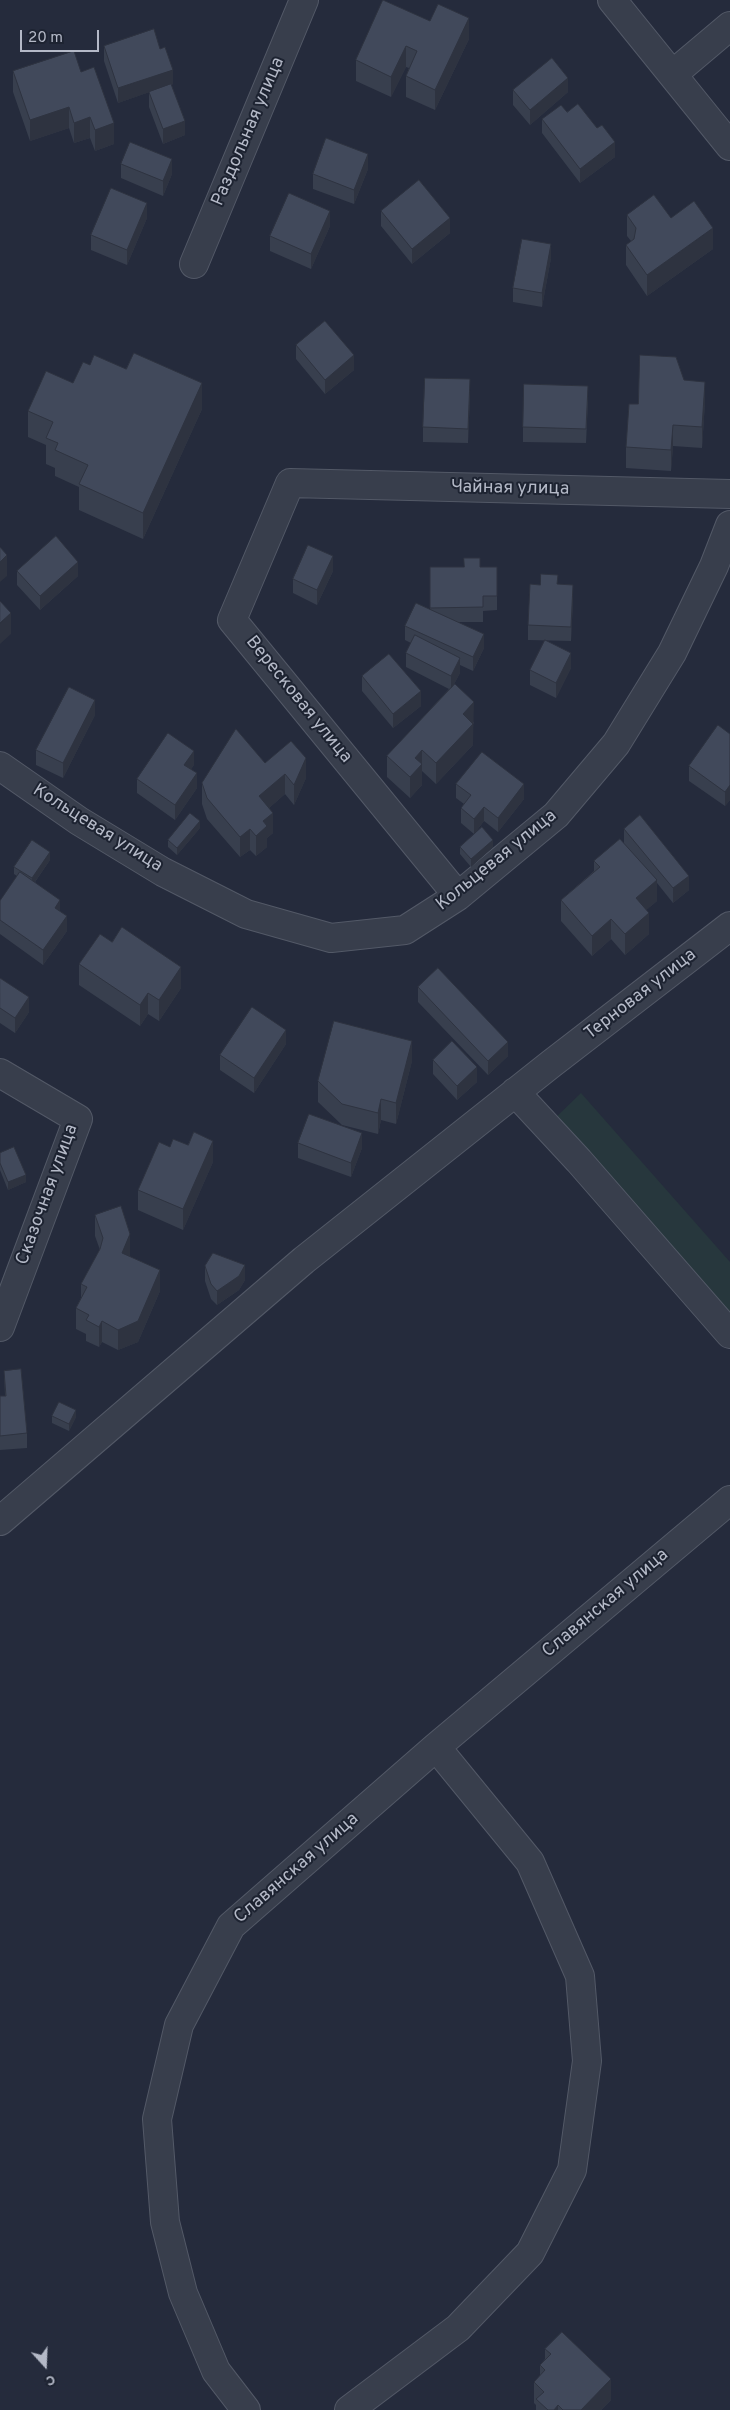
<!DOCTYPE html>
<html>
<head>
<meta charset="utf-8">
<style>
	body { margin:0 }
	#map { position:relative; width:730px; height:2410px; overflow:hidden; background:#252b3c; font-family:Overpass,sans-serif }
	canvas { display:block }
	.north { position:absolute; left:20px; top:2340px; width:50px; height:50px; -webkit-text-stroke:4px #1d2331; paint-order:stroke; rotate:160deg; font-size:14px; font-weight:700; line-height:20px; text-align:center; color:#b4b9c7 }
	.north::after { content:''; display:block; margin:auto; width:18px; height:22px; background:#b4b9c7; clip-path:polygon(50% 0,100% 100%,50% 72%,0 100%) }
	.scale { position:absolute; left:20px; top:30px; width:79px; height:22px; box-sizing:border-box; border:2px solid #b4b9c7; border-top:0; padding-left:6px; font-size:15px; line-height:18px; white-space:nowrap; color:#b4b9c7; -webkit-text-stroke:4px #1d2331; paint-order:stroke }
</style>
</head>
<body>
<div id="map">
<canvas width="730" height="2410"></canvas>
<div class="north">С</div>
<div class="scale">20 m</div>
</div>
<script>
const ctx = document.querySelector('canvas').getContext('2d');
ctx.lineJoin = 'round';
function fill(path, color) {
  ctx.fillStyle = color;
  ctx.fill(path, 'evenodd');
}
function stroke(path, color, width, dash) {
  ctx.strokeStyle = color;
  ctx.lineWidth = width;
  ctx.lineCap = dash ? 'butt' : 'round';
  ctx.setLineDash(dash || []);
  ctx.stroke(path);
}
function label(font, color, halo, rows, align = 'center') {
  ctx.font = font + ' Overpass,sans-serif';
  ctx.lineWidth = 4;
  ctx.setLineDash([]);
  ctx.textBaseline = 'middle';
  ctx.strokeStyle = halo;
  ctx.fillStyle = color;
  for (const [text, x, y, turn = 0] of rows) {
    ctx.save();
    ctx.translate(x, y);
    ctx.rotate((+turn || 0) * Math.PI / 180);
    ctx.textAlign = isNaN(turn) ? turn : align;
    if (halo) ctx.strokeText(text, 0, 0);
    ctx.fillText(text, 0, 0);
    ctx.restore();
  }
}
fill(new Path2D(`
	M 581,1093 L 730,1262 L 730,1339 L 552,1121 Z`), '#27373d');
const minor = new Path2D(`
	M 612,0 L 730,146
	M 673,74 L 730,26
	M 194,264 L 304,0
	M 0,766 L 79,821 L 163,872 L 246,914 L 331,938 L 405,930 L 458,896 L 556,815 L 616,744 L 672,653 L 714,566 L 730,525
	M 458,896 L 232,620 L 290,483 L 730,494
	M 0,1073 L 78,1119 L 0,1327
	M 515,1092 L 579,1161 L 730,1334
	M 0,1521 L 304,1260 L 551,1064 L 730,926
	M 246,2410 L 216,2371 L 183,2293 L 165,2222 L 157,2119 L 179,2025 L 231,1926 L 436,1747 L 730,1500
	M 349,2410 L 458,2328 L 530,2253 L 572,2170 L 587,2061 L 580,1976 L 530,1862 L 436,1747`);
stroke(minor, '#535967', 30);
stroke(minor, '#383e4c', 28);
fill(new Path2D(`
	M 383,0 L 469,39 L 435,110 L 406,97 L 406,76 L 409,68 L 406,67 L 391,97 L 356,81 L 356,60 Z
	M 104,46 L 173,84 L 171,85 L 185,135 L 163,144 L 149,107 L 149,92 L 152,91 L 118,103 L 104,61 Z
	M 13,71 L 81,72 L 114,144 L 95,151 L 90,138 L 74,143 L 69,128 L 30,141 L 13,92 Z
	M 513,90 L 568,92 L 530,125 L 513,105 Z
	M 567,112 L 615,157 L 580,183 L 542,133 L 542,119 Z
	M 121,164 L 172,174 L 163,196 L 121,178 Z
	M 368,169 L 354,204 L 313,189 L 313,174 Z
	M 381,211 L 450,233 L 412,264 L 381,226 Z
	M 627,215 L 671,218 L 713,249 L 647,296 L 626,265 L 626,245 L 631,241 L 627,236 Z
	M 147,218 L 127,265 L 91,250 L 91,235 Z
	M 330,226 L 311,269 L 270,251 L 270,236 Z
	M 551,258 L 542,307 L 513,302 L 513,288 Z
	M 296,345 L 354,370 L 325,394 L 296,359 Z
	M 684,380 L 705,402 L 702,448 L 673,446 L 671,471 L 626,468 L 626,447 L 638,404 Z
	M 73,383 L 202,409 L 143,539 L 79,510 L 79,487 L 55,476 L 55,468 L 46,464 L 46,445 L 28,437 L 28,411 Z
	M 470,394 L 468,443 L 423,442 L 423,427 Z
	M 588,400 L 586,443 L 523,442 L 523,427 Z
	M 430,567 L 497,567 L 497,610 L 483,611 L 483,622 L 458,622 L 484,648 L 473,671 L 460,665 L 460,673 L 454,684 L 474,723 L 473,724 L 473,745 L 436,784 L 422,771 L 422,785 L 410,798 L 387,777 L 387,756 L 449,689 L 406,667 L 406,653 L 411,643 L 405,640 L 405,626 L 430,610 Z
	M 17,571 L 78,576 L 40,610 L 17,585 Z
	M 333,571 L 317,605 L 293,593 L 293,579 Z
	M 558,584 L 573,599 L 571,641 L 528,640 L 528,625 Z
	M 571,668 L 556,698 L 530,685 L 530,670 Z
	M 362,676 L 421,706 L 393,728 L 362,691 Z
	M 95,715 L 63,778 L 36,765 L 36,750 Z
	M 730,734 L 730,800 L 725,806 L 689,781 L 689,766 Z
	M 265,763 L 306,778 L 294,805 L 285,794 L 269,808 L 273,833 L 267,838 L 267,847 L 256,856 L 250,850 L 240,857 L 207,819 L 202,804 L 202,783 Z
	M 194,765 L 191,769 L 197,788 L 175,820 L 137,793 L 137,779 Z
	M 456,784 L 524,799 L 498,832 L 484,821 L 474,834 L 461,823 L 461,808 L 464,804 L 456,798 Z
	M 200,828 L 177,855 L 168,847 L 168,840 Z
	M 624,829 L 689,890 L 673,903 L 657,883 L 657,901 L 646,910 L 649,934 L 625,955 L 611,939 L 592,956 L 561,921 L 561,900 L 594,871 L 594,861 L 624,843 Z
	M 460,847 L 493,847 L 471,867 L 460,854 Z
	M 50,860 L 35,882 L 60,912 L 67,931 L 43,965 L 0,934 L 0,901 L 17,876 L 14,874 L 14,867 Z
	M 79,964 L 181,988 L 159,1021 L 148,1014 L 140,1026 L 79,985 Z
	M 0,978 L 29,1012 L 15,1033 L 0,1023 Z
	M 418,987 L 508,1056 L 488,1075 L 418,1002 Z
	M 286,1044 L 254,1093 L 220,1070 L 220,1055 Z
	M 433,1060 L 477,1082 L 457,1100 L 433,1074 Z
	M 412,1061 L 396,1124 L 381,1120 L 378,1134 L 342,1125 L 318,1102 L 318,1081 Z
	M 298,1143 L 362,1148 L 351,1177 L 298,1158 Z
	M 188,1145 L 213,1162 L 183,1230 L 138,1210 L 138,1190 L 170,1147 Z
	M 0,1153 L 26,1182 L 8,1190 L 0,1170 Z
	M 95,1215 L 130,1255 L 130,1257 L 160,1291 L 138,1342 L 118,1350 L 102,1342 L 99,1347 L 86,1341 L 86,1334 L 76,1329 L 76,1308 L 81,1298 L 81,1284 L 100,1250 L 95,1236 Z
	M 205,1266 L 245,1280 L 239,1290 L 217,1305 L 211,1299 L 205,1281 Z
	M 4,1371 L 27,1433 L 27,1448 L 0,1450 L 0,1396 L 5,1396 Z
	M 52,1416 L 76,1417 L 69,1431 L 52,1423 Z
	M 545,2349 L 611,2400 L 601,2410 L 536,2410 L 536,2405 L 534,2403 L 534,2382 L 540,2376 L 540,2365 L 545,2359 Z`), '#383f4e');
fill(new Path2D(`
	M 469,18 L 469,39 L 435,110 L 435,90 Z
	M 406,46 L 406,67 L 391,97 L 391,77 Z
	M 173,70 L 173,84 L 118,103 L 118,88 Z
	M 568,78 L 568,92 L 530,125 L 530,110 Z
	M 69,107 L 69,128 L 30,141 L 30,120 Z
	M 90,117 L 90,138 L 74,143 L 74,123 Z
	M 185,121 L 185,135 L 163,144 L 163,129 Z
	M 114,123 L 114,144 L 95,151 L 95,130 Z
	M 615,142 L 615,157 L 580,183 L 580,169 Z
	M 368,154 L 368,169 L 354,204 L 354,190 Z
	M 172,159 L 172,174 L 163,196 L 163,181 Z
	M 147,203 L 147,218 L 127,265 L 127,250 Z
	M 330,211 L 330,226 L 311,269 L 311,254 Z
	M 450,218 L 450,233 L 412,264 L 412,249 Z
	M 713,228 L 713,249 L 647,296 L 647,275 Z
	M 551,244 L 551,258 L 542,307 L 542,293 Z
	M 354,355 L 354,370 L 325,394 L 325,380 Z
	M 470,379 L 470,394 L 468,443 L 468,429 Z
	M 705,382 L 705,402 L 702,448 L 702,427 Z
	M 202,383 L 202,409 L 143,539 L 143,513 Z
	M 673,425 L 673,446 L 671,471 L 671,450 Z
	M 7,555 L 7,576 L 0,582 L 0,562 Z
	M 333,556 L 333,571 L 317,605 L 317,590 Z
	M 78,562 L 78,576 L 40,610 L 40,596 Z
	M 573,585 L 573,599 L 571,641 L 571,627 Z
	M 11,613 L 11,634 L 0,644 L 0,623 Z
	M 484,634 L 484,648 L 473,671 L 473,657 Z
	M 571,653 L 571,668 L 556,698 L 556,683 Z
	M 460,658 L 460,673 L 451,690 L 451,676 Z
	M 421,691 L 421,706 L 393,728 L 393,714 Z
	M 95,700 L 95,715 L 63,778 L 63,763 Z
	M 474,702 L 473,745 L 436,784 L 436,763 L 463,714 Z
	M 422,750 L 422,785 L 410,798 L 410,777 L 415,758 Z
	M 194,751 L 194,765 L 184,779 L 184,765 Z
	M 306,758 L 306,778 L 294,805 L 294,785 Z
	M 197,773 L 197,788 L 175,820 L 175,805 Z
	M 285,774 L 285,794 L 259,817 L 259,796 Z
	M 524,784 L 524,799 L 498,832 L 498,818 Z
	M 730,785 L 730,800 L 725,806 L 725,792 Z
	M 484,807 L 484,821 L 474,834 L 474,819 Z
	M 273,813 L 273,833 L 267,838 L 267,847 L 256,856 L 256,836 L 263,821 Z
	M 200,821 L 200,828 L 177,855 L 177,848 Z
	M 250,829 L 250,850 L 240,857 L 240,837 Z
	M 493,840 L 493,847 L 471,867 L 471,859 Z
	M 50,852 L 50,860 L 32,886 L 32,878 Z
	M 689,876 L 689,890 L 673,903 L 673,888 Z
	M 657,880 L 657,901 L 636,919 L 636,898 Z
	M 60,900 L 60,915 L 55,908 Z
	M 649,913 L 649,934 L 625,955 L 625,934 Z
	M 67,916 L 67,931 L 43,965 L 43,950 Z
	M 611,919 L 611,939 L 592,956 L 592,936 Z
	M 181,967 L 181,988 L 159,1021 L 159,1000 Z
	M 148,993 L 148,1014 L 140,1026 L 140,1005 Z
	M 29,997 L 29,1012 L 15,1033 L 15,1018 Z
	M 286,1030 L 286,1044 L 254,1093 L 254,1078 Z
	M 412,1041 L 412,1061 L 396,1124 L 396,1103 Z
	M 508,1042 L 508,1056 L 488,1075 L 488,1061 Z
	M 477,1067 L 477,1082 L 457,1100 L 457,1086 Z
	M 381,1099 L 381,1120 L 378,1134 L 378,1113 Z
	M 362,1133 L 362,1148 L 351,1177 L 351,1163 Z
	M 213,1141 L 213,1162 L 183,1230 L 183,1209 Z
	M 26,1175 L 26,1182 L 8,1190 L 8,1182 Z
	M 130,1234 L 130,1255 L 122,1274 L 122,1253 Z
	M 245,1265 L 245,1280 L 239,1290 L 217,1305 L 217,1291 Z
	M 160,1270 L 160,1291 L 138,1342 L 118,1350 L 118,1330 Z
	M 102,1321 L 102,1342 L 99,1347 L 99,1327 Z
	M 76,1410 L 76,1417 L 69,1431 L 69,1424 Z
	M 611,2379 L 611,2400 L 601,2410 L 581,2410 Z
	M 558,2405 L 558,2410 L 554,2410 Z`), '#2e3340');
const building = new Path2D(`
	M 383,0 L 430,21 L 438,4 L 469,18 L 435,90 L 406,76 L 417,51 L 406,46 L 391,77 L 356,60 Z
	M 154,29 L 160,49 L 165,47 L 173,70 L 118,88 L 104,46 Z
	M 74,51 L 81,72 L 94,67 L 114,123 L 95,130 L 90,117 L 74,123 L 69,107 L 30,120 L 13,71 Z
	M 552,58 L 568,78 L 530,110 L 513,90 Z
	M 171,84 L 185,121 L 163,129 L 149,92 Z
	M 578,104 L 597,128 L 602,125 L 615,142 L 580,169 L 542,119 L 561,105 L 567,112 Z
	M 326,138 L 368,154 L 354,190 L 313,174 Z
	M 130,142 L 172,159 L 163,181 L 121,164 Z
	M 419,180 L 450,218 L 412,249 L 381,211 Z
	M 111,188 L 147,203 L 127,250 L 91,235 Z
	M 289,193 L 330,211 L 311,254 L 270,236 Z
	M 654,195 L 671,218 L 694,201 L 713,228 L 647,275 L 626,245 L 634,239 L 636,228 L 627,215 Z
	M 522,239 L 551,244 L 542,293 L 513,288 Z
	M 325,321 L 354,355 L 325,380 L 296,345 Z
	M 134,353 L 202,383 L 143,513 L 79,484 L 88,465 L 55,450 L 58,443 L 46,438 L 53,422 L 28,411 L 46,371 L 73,383 L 83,362 L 90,365 L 94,355 L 126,369 Z
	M 640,355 L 676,357 L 684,380 L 705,382 L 702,427 L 673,425 L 671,450 L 626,447 L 629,404 L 638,404 Z
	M 425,378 L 470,379 L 468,429 L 423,427 Z
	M 524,384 L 588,386 L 586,429 L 523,427 Z
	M 56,536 L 78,562 L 40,596 L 17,571 Z
	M 308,545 L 333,556 L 317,590 L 293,579 Z
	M 0,547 L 7,555 L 0,562 Z
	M 464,558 L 480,558 L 480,567 L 497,567 L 497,596 L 483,596 L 483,607 L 430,608 L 430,567 L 464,567 Z
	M 541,574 L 558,575 L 557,584 L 573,585 L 571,627 L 528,625 L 530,584 L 540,585 Z
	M 0,601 L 11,613 L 0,623 Z
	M 416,603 L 484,634 L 473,657 L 405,626 Z
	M 415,635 L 460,658 L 451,676 L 406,653 Z
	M 545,640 L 571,653 L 556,683 L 530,670 Z
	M 389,654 L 421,691 L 393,714 L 362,676 Z
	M 455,684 L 474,702 L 463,714 L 473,724 L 436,763 L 422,750 L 415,758 L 422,764 L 410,777 L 387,756 Z
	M 69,687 L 95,700 L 63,763 L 36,750 Z
	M 718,725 L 730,734 L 730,785 L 725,792 L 689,766 Z
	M 236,729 L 265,763 L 291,741 L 306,758 L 294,785 L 285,774 L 259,796 L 273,813 L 263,821 L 267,826 L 256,836 L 250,829 L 240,837 L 207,798 L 202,783 Z
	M 168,733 L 194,751 L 184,765 L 197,773 L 175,805 L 137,779 Z
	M 482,752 L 524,784 L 498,818 L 484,807 L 474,819 L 461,808 L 471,795 L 456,784 Z
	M 190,813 L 200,821 L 177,848 L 168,840 Z
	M 640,815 L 689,876 L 673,888 L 624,829 Z
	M 482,827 L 493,840 L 471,859 L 460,847 Z
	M 620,839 L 657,880 L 636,898 L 649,913 L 625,934 L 611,919 L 592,936 L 561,900 L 600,867 L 594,861 Z
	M 32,840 L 50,852 L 32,878 L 14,867 Z
	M 20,872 L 60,900 L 55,908 L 67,916 L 43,950 L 0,920 L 0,901 Z
	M 122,927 L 181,967 L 159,1000 L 148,993 L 140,1005 L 79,964 L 100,934 L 112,942 Z
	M 438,968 L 508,1042 L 488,1061 L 418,987 Z
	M 0,978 L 29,997 L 15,1018 L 0,1008 Z
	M 252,1007 L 286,1030 L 254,1078 L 220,1055 Z
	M 334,1021 L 412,1041 L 396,1103 L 381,1099 L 378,1113 L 342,1104 L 318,1081 Z
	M 452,1041 L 477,1067 L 457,1086 L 433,1060 Z
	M 309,1114 L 362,1133 L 351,1163 L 298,1143 Z
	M 194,1132 L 213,1141 L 183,1209 L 138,1190 L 159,1142 L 170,1147 L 173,1139 L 188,1145 Z
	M 14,1147 L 26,1175 L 8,1182 L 0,1163 L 0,1153 Z
	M 121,1206 L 130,1234 L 122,1253 L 160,1270 L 138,1321 L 118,1330 L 102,1321 L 99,1327 L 86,1320 L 89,1315 L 76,1308 L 87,1287 L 81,1284 L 100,1249 L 103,1238 L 95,1215 Z
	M 213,1253 L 245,1265 L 239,1276 L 217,1291 L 211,1284 L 205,1266 Z
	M 21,1369 L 27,1433 L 0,1436 L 0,1396 L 6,1396 L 4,1371 Z
	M 59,1402 L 76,1410 L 69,1424 L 52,1416 Z
	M 562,2332 L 611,2379 L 581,2410 L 563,2410 L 558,2405 L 554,2410 L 548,2410 L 536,2399 L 544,2392 L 534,2382 L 545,2370 L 540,2365 L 551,2354 L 545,2349 Z`);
fill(building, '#41495b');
stroke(building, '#2e3340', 1);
label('18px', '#b4b9c7', '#1d2331', [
	["Раздольная улица",249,132,-67],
	["Чайная улица",510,489,1],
	["Вересковая улица",298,700,51],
	["Кольцевая улица",97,829,32],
	["Кольцевая улица",497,861,-39],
	["Терновая улица",641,995,-38],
	["Сказочная улица",48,1195,-70],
	["Славянская улица",606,1604,-40],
	["Славянская улица",297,1869,-41]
]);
</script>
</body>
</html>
